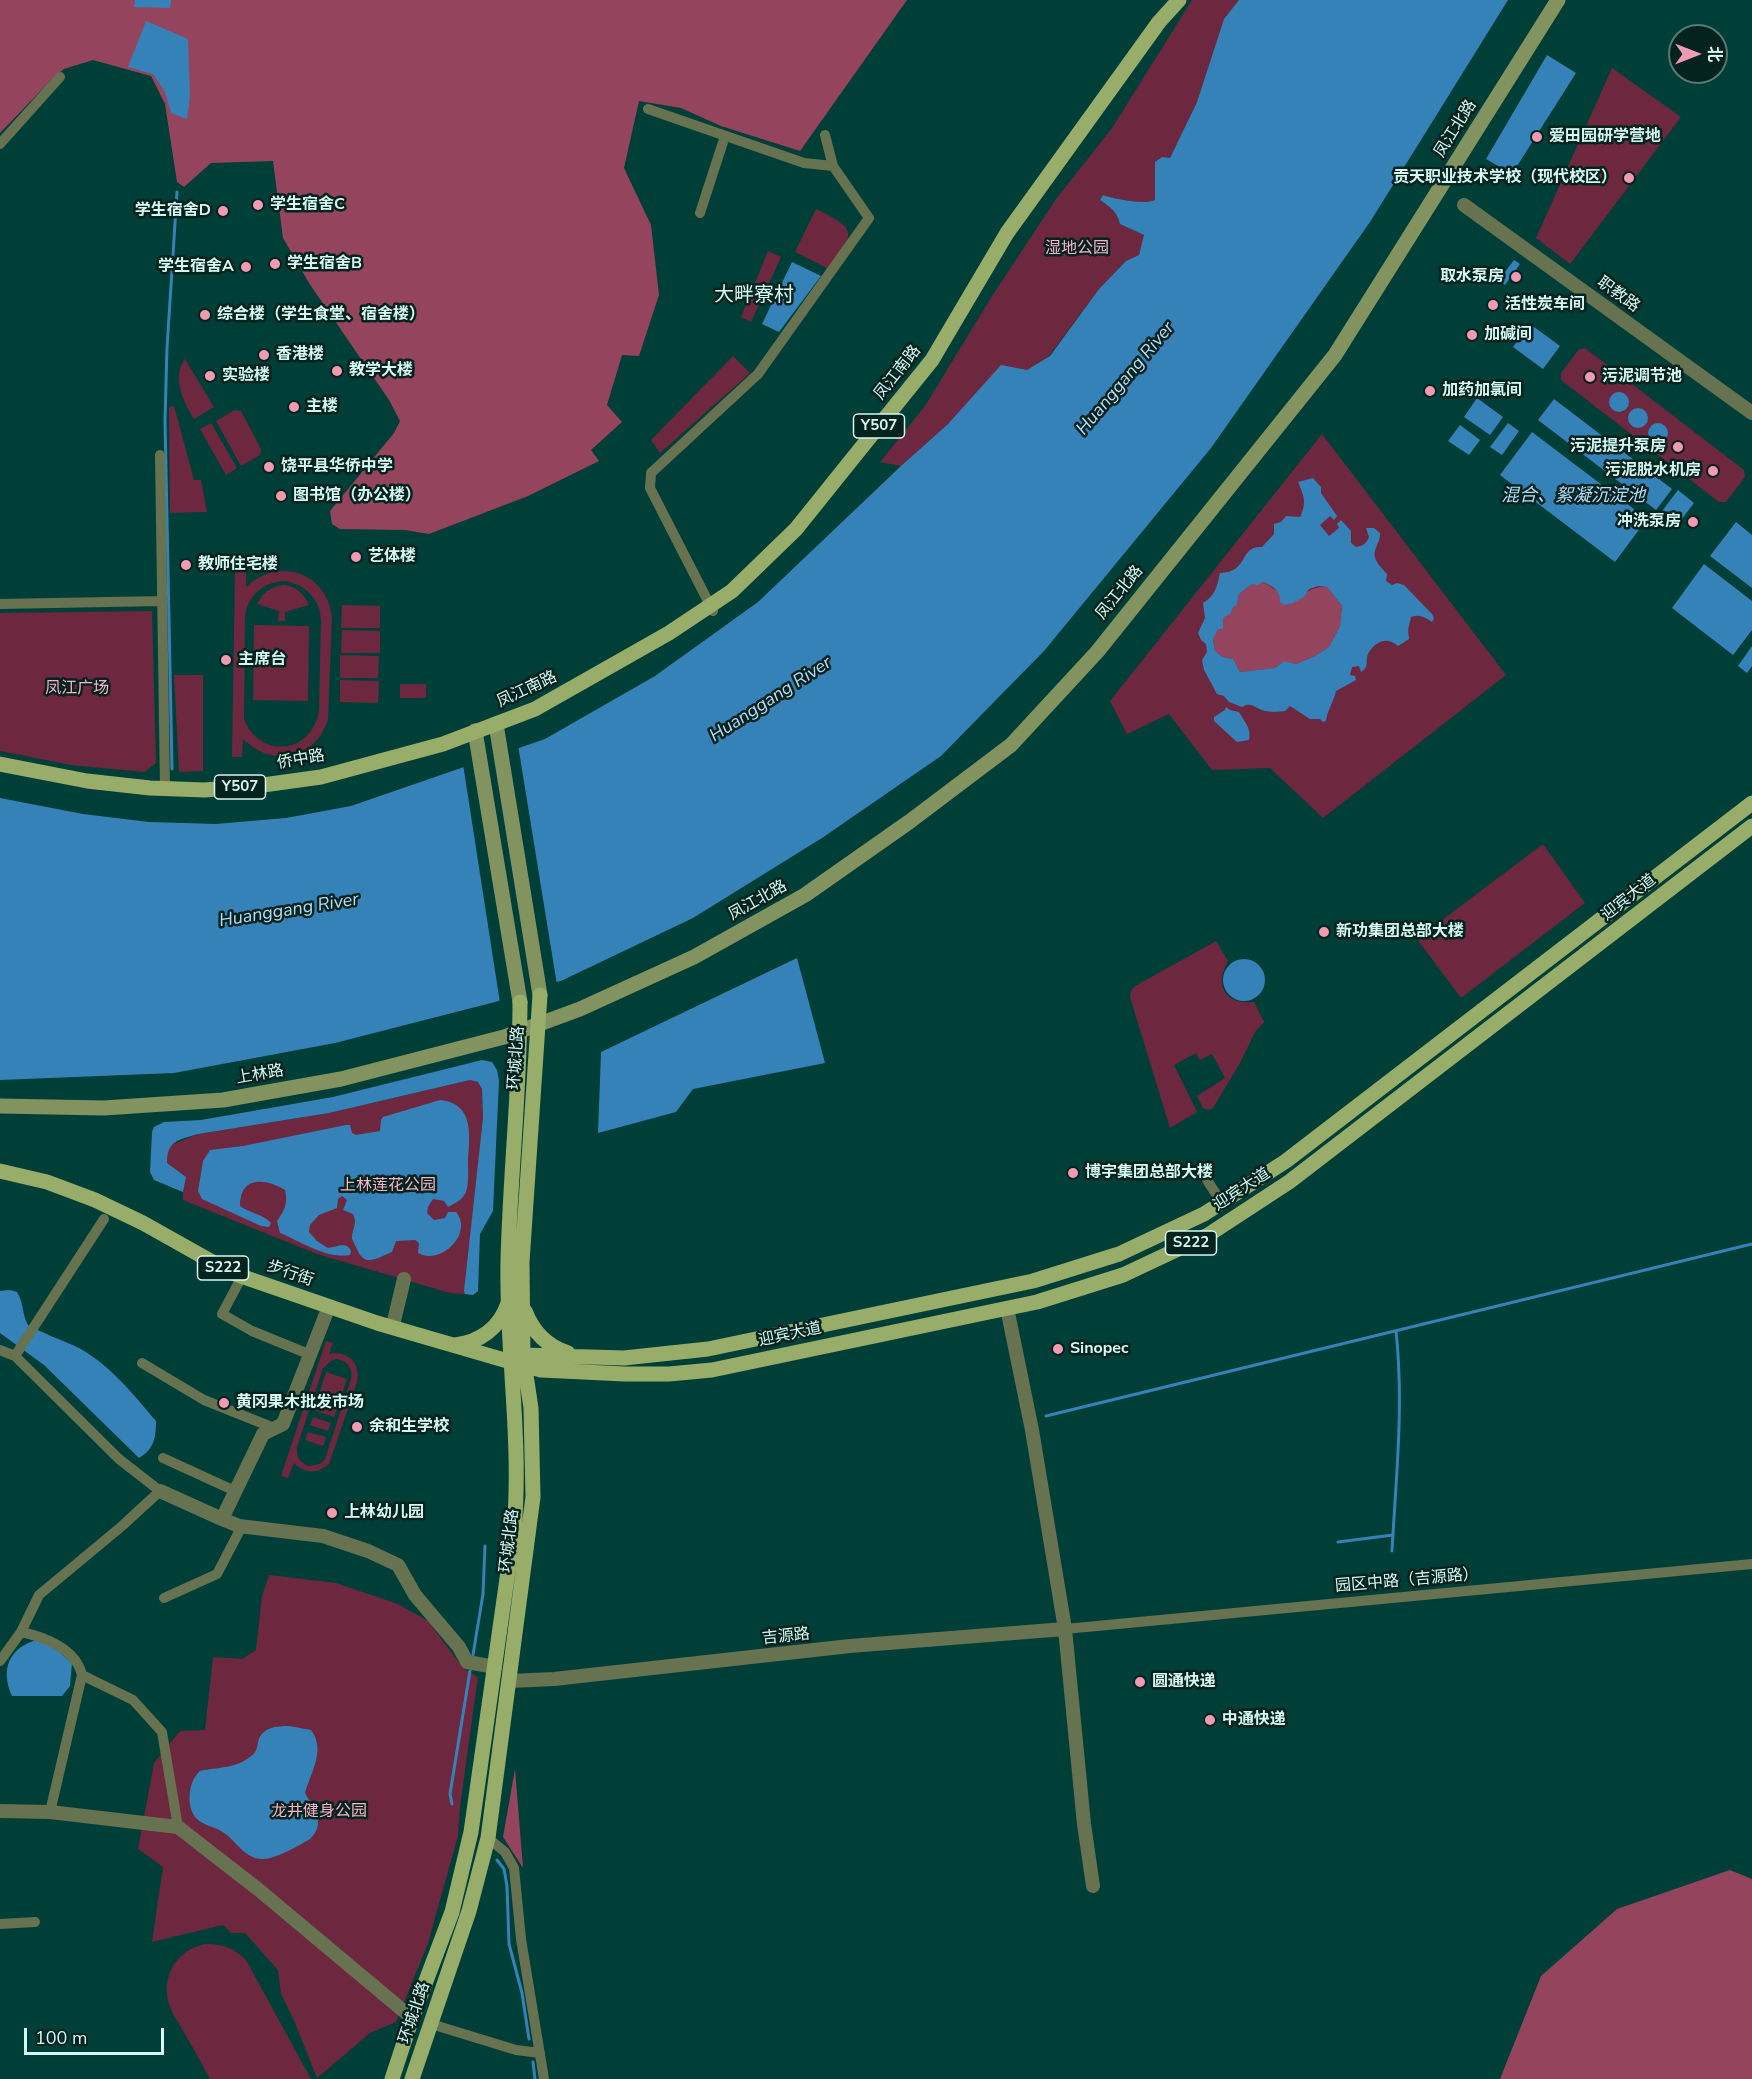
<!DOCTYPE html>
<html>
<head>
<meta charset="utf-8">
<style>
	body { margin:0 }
	#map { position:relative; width:1752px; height:2079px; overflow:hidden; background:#003f38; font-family:"Nunito Sans","Noto Sans SC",sans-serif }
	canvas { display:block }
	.north { position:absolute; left:1668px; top:24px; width:60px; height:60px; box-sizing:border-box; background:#04221e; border:2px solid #587873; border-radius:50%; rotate:90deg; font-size:16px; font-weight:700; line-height:24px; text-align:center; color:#d6f9f2 }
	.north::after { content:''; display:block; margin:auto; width:21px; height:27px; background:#f19ab1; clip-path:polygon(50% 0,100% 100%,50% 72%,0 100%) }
	.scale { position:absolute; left:24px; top:2028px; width:140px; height:27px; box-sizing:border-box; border:3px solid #d6f9f2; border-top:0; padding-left:8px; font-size:18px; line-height:21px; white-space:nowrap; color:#d6f9f2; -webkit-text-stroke:4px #04221e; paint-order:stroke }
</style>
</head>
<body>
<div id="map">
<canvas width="1752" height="2079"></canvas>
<div class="north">北</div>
<div class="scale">100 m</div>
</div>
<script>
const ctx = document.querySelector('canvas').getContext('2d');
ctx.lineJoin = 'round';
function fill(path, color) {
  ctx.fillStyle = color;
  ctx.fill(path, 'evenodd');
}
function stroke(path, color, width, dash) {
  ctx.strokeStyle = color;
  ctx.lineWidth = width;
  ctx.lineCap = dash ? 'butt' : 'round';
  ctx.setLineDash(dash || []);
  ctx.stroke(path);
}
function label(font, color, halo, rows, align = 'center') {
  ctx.font = font + ' "Nunito Sans","Noto Sans SC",sans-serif';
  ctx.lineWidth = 5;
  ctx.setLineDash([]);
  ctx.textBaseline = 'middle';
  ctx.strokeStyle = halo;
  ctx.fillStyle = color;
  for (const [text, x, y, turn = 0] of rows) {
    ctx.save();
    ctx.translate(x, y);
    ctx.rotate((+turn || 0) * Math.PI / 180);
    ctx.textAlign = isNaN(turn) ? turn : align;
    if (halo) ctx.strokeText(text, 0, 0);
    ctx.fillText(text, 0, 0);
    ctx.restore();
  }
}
fill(new Path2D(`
	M 1192,0 L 1239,0 L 1224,20 L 1197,102 L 1170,158 L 1162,157 L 1155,162 L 1155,200 C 1145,205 1114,199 1103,195 L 1100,200 C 1110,207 1117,211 1120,224 L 1145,235 L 1139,255 L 1126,261 L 1099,289 L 1049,356 L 948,424 L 901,466 L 880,462 L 925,406 L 992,296 L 1056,199 L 1112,128 Z
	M 1612,68 L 1681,117 L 1570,264 L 1536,238 Z
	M 816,209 C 857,229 856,232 829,269 L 795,252 Z
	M 768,251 L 781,257 L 751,322 L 741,317 Z
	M 1585,348 L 1744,470 L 1745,477 L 1726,502 L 1719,502 L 1561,380 L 1561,373 L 1579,349 Z
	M 733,356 L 750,373 L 660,453 L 651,440 Z
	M 185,359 L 214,407 L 194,419 C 184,403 171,377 185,359 Z
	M 174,406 L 194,480 L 201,480 L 207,512 L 170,513 L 169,407 Z
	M 234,410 L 241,411 L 261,449 L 260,455 L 241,466 L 216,421 Z
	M 211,423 L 237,468 L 226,475 L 200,429 Z
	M 1322,434 L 1506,675 L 1323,818 L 1270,768 L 1212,770 L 1169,714 L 1127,734 L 1110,701 Z
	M 235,569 L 246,569 L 246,587 C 278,556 327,572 332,617 L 328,719 C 316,760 272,768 243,739 L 242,757 L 232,757 ZM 285,581 C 306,585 320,599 321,620 L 319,710 C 313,754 260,760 244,719 L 245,617 C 248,595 263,582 285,581 Z
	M 285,585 C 297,587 304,594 309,605 L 285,612 L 285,621 L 278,621 L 279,611 L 257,604 C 263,592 271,586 285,585 Z
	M 342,605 L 380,606 L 380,628 L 341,628 Z
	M 152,611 L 156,763 L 145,772 L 71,765 L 0,751 L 0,613 Z
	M 254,625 L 309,626 L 308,701 L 253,700 Z
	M 342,630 L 380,631 L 380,653 L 341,653 Z
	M 340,655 L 379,656 L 378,678 L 340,678 Z
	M 174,675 L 203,675 L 203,771 L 179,772 Z
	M 340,680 L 379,681 L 378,703 L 340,702 Z
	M 400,684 L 426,684 L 426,698 L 400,698 Z
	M 1543,844 L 1585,903 L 1461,998 L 1417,939 Z
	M 1216,941 L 1228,961 C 1214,986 1225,1005 1254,1002 L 1264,1022 L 1255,1032 L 1240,1063 L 1213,1108 L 1208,1110 L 1203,1108 L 1197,1096 L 1225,1078 L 1212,1054 L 1200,1060 L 1196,1053 L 1174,1065 L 1197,1112 L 1170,1128 L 1130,997 L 1131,991 L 1135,986 Z
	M 470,1080 L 478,1082 L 482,1089 L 483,1118 L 465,1294 L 450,1293 L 317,1254 L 183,1200 L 183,1192 L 186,1177 L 167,1164 L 167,1152 L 171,1145 L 198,1134 L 329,1113 Z
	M 326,1341 L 333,1343 L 329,1354 C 348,1350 361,1363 357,1382 L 329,1464 C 317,1475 304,1473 294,1463 L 288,1478 L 281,1476 ZM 337,1359 C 348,1361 353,1369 351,1379 L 325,1459 L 320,1464 L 309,1466 C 300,1463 296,1457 297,1447 L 323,1368 L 331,1361 Z
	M 326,1372 L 347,1379 L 334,1417 L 314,1410 Z
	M 313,1417 L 331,1423 L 328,1431 L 310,1425 Z
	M 308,1432 L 326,1437 L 323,1446 L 305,1440 Z
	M 269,1575 L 336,1583 L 398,1604 L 428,1621 L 463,1668 L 478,1677 L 460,1807 L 458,1836 L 428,1943 L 396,2022 L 370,2033 L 317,2078 L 293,2018 L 281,1994 L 278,1970 L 245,1933 L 231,1933 L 223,1925 L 152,1942 L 163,1867 L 138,1849 L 154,1763 L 180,1731 L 205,1730 L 213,1657 L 242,1659 L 256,1650 L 262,1596 Z
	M 205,1944 C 221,1943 235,1948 246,1960 L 311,2079 L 210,2079 C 201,2062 192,2046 182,2029 C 177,2020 170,2010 168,2000 C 162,1973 179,1949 205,1944 Z`), '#6d283f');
fill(new Path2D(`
	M 0,0 L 907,0 L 800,151 L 721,126 L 681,108 L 639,101 L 624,168 L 651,225 L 659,295 L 639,356 L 622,355 L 607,405 L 622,422 L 591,450 L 599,461 L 528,496 L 429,534 L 405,530 L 340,529 L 332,524 L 330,511 L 394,433 L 400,421 L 389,400 L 309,283 L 283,238 L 273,161 L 211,163 L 184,187 L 177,182 L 165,104 L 151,76 L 93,60 L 64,69 L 51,80 L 0,133 Z
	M 1263,582 C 1274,588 1283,596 1293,603 C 1304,594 1312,586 1327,587 L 1342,606 L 1340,626 L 1329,647 L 1313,657 L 1296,664 L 1284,661 L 1275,668 L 1240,672 L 1233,659 L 1223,657 L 1215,651 L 1213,639 L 1223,618 L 1231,613 L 1233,607 L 1237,605 L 1239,594 L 1252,584 Z
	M 515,1769 L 523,1868 L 503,1837 Z
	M 1730,1870 L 1752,1879 L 1752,2079 L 1500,2079 L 1541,1976 L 1617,1909 Z`), '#95445d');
fill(new Path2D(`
	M 135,0 L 171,0 L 170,8 L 134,7 Z
	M 1239,0 L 1508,0 L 1370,222 L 1211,448 L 1044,651 L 941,756 L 822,838 L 693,918 L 563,980 L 495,1002 L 335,1043 L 174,1073 L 0,1080 L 0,798 L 83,814 L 149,822 L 216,824 L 286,818 L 351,806 L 545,739 L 655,676 L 758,602 L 901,466 L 948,424 L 1001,365 L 1027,370 L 1050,356 L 1099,289 L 1126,261 L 1139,255 L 1144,235 L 1120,224 C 1117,211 1110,207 1100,200 L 1103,195 C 1114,199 1145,205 1155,200 L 1155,162 L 1162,157 L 1170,158 L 1197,102 L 1224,19 Z
	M 146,21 L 188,39 L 190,96 L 187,119 L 171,113 L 165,92 L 153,74 L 128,67 Z
	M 1547,55 L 1576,73 L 1512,174 L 1486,159 Z
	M 1514,260 L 1520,264 L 1505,285 L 1499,280 Z
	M 792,262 L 821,276 L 779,332 L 762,324 Z
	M 1530,324 L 1560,346 L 1543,369 L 1513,347 Z
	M1609 402a10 10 0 1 1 20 0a10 10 0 1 1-20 0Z
	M 1477,398 L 1503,417 L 1490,435 L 1464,417 Z
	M 1554,399 L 1672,489 L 1656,510 L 1538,420 Z
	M1628 418a10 10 0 1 1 20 0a10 10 0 1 1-20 0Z
	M1648 433a10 10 0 1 1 20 0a10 10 0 1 1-20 0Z
	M 1508,423 L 1519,431 L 1502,455 L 1490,447 Z
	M 1460,425 L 1480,440 L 1469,455 L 1448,441 Z
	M 1532,432 L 1647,519 L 1615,562 L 1500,475 Z
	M 1313,478 L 1321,487 L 1321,493 L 1337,516 L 1334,520 L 1330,516 L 1320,525 L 1329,536 L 1339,528 L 1337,524 L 1341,520 L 1351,531 L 1351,543 L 1356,547 C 1363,546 1366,544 1369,537 L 1366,528 L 1374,528 L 1380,533 C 1380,540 1378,542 1376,548 C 1371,558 1380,566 1387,574 L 1386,581 L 1392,585 L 1397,583 L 1404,585 L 1432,614 L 1434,618 L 1432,622 C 1425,617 1419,614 1411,617 L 1408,630 L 1409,639 L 1398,646 C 1388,637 1377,640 1369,652 C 1364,660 1371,666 1361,672 L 1359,666 L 1352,667 L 1350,675 L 1355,676 L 1356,680 L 1336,691 C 1334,701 1327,711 1326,721 L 1323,722 L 1320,719 L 1310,719 L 1290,706 L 1285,711 C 1279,712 1270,712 1265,711 C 1255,709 1252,701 1242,707 L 1229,702 L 1224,696 L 1217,694 L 1204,670 L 1202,660 L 1207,652 L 1206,644 L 1201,640 L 1198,633 L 1205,618 L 1203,603 C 1215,596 1217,587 1220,573 C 1250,572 1238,546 1262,547 L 1274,534 L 1274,524 L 1281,522 L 1286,516 L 1300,517 C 1307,503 1304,496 1298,482 ZM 1263,582 C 1274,587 1280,590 1280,602 L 1284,605 L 1293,603 L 1304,597 L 1309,589 L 1318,586 L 1327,587 L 1342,606 L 1340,626 L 1329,647 L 1313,657 L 1296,664 L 1284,661 L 1275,668 L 1240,672 L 1233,659 L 1223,657 L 1215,651 L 1213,639 L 1218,629 L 1223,629 L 1223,618 L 1231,613 L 1233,607 L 1237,605 L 1239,594 L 1252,584 L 1257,585 Z
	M 1678,490 L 1694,503 L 1675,528 L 1659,515 Z
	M 1736,522 L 1752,535 L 1752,588 L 1710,556 Z
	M 1704,564 L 1752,601 L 1752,630 L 1733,655 L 1672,608 Z
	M 1752,646 L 1752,666 L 1747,673 L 1738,666 Z
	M 1226,707 L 1230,710 L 1239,712 C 1244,721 1252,729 1249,740 L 1237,742 L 1214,721 L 1214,717 L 1225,710 Z
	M 797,958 L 825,1063 L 693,1089 L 676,1112 L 598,1133 L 601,1052 Z
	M1223 980a21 21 0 1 1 42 0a21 21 0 1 1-42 0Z
	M 482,1060 L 492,1062 L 497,1070 L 499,1081 L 493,1211 L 480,1234 L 478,1291 L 473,1295 L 465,1294 L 464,1291 L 483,1118 L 482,1089 L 478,1082 L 470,1080 L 329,1113 L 198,1134 C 179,1140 167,1140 167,1163 L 186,1177 L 183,1192 L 154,1180 L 150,1172 L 152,1132 L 154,1127 L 164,1122 L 201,1120 L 333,1097 Z
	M 440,1100 C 476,1104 469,1137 468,1164 C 468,1173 469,1183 466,1192 C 462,1200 456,1203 448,1207 L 444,1201 L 433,1199 L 428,1207 L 427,1213 L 434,1220 L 445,1218 L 448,1212 L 456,1212 C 474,1233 441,1266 418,1253 L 419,1243 L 415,1240 L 396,1241 L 392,1252 C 375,1259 364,1268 356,1247 C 355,1245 352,1239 352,1238 C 352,1228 358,1224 353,1214 L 343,1210 L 347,1200 L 342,1196 L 338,1199 L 337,1208 L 319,1215 L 310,1225 L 309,1232 L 317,1241 L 328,1248 C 337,1247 347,1241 351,1251 L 350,1255 C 326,1259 302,1242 280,1233 L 277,1221 C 285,1210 288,1203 285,1190 C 265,1178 240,1176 240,1206 C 249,1213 263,1214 271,1223 L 269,1227 L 261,1226 L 202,1199 L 198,1191 L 203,1161 L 210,1150 L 243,1146 L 346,1125 L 350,1125 L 352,1133 L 356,1135 L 380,1131 L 381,1120 L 383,1117 Z
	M 10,1290 L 17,1292 C 24,1303 22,1315 28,1325 C 44,1334 62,1340 79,1348 C 110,1365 133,1394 156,1421 C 156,1438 154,1449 139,1458 L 44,1365 L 0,1333 L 0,1291 Z
	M 36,1640 L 48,1642 L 72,1663 L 70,1686 L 62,1696 L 12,1696 C 0,1670 9,1648 36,1640 Z
	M 289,1726 L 311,1730 C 326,1750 311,1772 305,1793 C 313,1808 327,1823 310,1839 C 300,1845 276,1859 263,1859 C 243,1859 236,1839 221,1831 C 213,1826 204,1826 196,1818 C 186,1807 188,1781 200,1771 C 217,1767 234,1769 250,1757 C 256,1753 257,1749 258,1742 C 262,1727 276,1726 289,1726 Z`), '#3582b8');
fill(new Path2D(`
	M 518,745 L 557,985 L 500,1003 L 463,764 Z`), '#003f38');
stroke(new Path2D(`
	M 172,769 L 165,420 L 167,348 L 177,192
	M 1046,1416 L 1752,1244
	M 1338,1542 L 1393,1535
	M 1392,1551 C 1396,1477 1404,1405 1396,1331
	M 473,1655 L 483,1594 L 485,1546
	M 452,1804 L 450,1794 L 470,1671
	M 497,1860 L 504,1869 L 507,1886 L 509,1944 L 522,1993 L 529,2039
	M 533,2062 L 535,2079`), '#3582b8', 3);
stroke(new Path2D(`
	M 648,109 L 804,163 L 833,166
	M 0,144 L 60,77
	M 700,213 L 725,136
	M 160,455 L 165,788
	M 0,604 L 162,601
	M 713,611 L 650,488 L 651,473 L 758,374 L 869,218 L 833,166 L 825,135
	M 1207,1180 L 1223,1205
	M 239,1282 L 222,1314 L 252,1331 L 311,1355
	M 0,1350 L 15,1356 L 119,1459 L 160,1491 L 122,1526 L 39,1595 L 21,1632 C 45,1637 76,1649 82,1675 L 133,1700 L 162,1732 L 178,1827
	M 15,1356 L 104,1219
	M 142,1363 L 204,1400 L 274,1428
	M 163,1458 L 235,1491
	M 164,1598 L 217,1574 L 242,1526
	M 1065,1629 L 1752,1564
	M 0,1661 L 21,1632
	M 50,1812 L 82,1675
	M 488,1838 L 505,1852 L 514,1868 L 521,1939 L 544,2079
	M 0,1924 L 35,1922
	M 431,2024 L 516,2050 L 540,2053`), '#677251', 10);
stroke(new Path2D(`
	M 1464,205 L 1752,413
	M 1007,1308 L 1032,1430 L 1065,1629 L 1084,1824 L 1093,1886
	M 326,1314 L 283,1424 L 263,1434 L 222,1519 L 239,1526 L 323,1536 L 368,1551 L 398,1565 L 415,1595 L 459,1647 L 467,1662 L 495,1667
	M 393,1325 L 404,1279
	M 160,1491 L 222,1519
	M 510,1681 L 554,1679 L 850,1646 L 1065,1629
	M 0,1811 L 50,1812 L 178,1827 L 259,1890 L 412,2018`), '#677251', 14);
stroke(new Path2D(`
	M 496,724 L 540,995
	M 475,731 L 520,1002
	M 0,1106 L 104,1108 L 223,1100 L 341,1079 L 504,1037 L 580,1009 L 694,957 L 805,895 L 909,822 L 1011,745 L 1097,652 L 1335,355 L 1558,0`), '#83935f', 15);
stroke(new Path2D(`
	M 0,764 L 87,781 L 150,788 L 205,790 L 263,785 L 321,777 L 443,744 L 535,709 L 669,633 L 732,591 L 796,529 L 853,458 L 932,360 L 1007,233 L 1159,22 L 1179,0
	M 0,1171 L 47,1182 L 95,1200 L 143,1223 L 232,1273 L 377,1323 L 511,1362 L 541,1370 L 625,1374 L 669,1374 L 712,1370 L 1037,1302 L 1123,1275 L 1208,1235 L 1289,1182 L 1752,826
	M 525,1311 C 533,1332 546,1346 568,1353
	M 455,1345 C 480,1342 500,1328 508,1303
	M 523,1355 L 624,1358 L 708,1349 L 1033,1281 L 1119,1254 L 1204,1214 L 1286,1161 L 1752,803
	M 392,2079 L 412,2018 L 452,1912 L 471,1832 L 514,1529 C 522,1440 506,1351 508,1261 C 510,1175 520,1089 520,1002
	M 412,2079 L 469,1911 L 488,1838 L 533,1497 L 531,1408 L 523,1355 L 522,1262 L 540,995`), '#98ad69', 15);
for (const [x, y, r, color] of [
	[1537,137,6,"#f19ab1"],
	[1629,178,6,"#f19ab1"],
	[258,205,6,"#f19ab1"],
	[223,211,6,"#f19ab1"],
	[275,264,6,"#f19ab1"],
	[246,267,6,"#f19ab1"],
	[1516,277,6,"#f19ab1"],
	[1493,305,6,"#f19ab1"],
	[205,315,6,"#f19ab1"],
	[1472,335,6,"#f19ab1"],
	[264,355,6,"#f19ab1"],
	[337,371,6,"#f19ab1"],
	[210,376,6,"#f19ab1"],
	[1590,377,6,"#f19ab1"],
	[1430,391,6,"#f19ab1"],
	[294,407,6,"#f19ab1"],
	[1678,447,6,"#f19ab1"],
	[269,467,6,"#f19ab1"],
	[1713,471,6,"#f19ab1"],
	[281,496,6,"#f19ab1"],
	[1693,522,6,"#f19ab1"],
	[356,557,6,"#f19ab1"],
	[186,565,6,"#f19ab1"],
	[226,660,6,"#f19ab1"],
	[1324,932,6,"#f19ab1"],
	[1073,1173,6,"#f19ab1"],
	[1058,1349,6,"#f19ab1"],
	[224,1403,6,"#f19ab1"],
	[357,1427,6,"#f19ab1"],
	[332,1513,6,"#f19ab1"],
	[1140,1682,6,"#f19ab1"],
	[1210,1720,6,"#f19ab1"]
]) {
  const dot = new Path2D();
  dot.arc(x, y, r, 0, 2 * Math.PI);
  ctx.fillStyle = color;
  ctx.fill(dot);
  stroke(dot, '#04221e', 2);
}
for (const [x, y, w] of [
	[879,426,51],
	[240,787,51],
	[1191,1243,51],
	[223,1268,51]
]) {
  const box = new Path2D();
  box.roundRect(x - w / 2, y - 12, w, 24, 4.5);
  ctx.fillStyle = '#04221e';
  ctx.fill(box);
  stroke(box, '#d6f9f2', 1.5);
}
label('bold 15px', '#d6f9f2', null, [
	["Y507",879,426],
	["Y507",240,787],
	["S222",1191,1243],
	["S222",223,1268]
]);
label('16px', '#d6f9f2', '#04221e', [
	["凤江北路",1456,129,-58],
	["职教路",1618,295,36],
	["凤江南路",898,373,-52],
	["凤江北路",1120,593,-51],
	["凤江南路",527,690,-25],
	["侨中路",301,760,-10],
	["迎宾大道",1629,898,-38],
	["凤江北路",758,901,-29],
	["环城北路",517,1058,-86],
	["上林路",260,1075,-10],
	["迎宾大道",1242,1190,-33],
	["步行街",290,1274,19],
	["迎宾大道",790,1335,-12],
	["环城北路",510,1541,-83],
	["园区中路（吉源路）",1407,1581,-5],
	["吉源路",786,1637,-6],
	["环城北路",415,2013,-71]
]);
label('bold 16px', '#d6f9f2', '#04221e', [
	["爱田园研学营地",1549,137],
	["贡天职业技术学校（现代校区）",1617,178,"right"],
	["学生宿舍C",270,205],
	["学生宿舍D",211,211,"right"],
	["学生宿舍B",287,264],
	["学生宿舍A",234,267,"right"],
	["取水泵房",1504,277,"right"],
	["活性炭车间",1505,305],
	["综合楼（学生食堂、宿舍楼）",217,315],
	["加碱间",1484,335],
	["香港楼",276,355],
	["教学大楼",349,371],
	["实验楼",222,376],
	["污泥调节池",1602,377],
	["加药加氯间",1442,391],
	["主楼",306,407],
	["污泥提升泵房",1666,447,"right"],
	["饶平县华侨中学",281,467],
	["污泥脱水机房",1701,471,"right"],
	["图书馆（办公楼）",293,496],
	["冲洗泵房",1681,522,"right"],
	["艺体楼",368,557],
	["教师住宅楼",198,565],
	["主席台",238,660],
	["新功集团总部大楼",1336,932],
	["博宇集团总部大楼",1085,1173],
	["Sinopec",1070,1349],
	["黄冈果木批发市场",236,1403],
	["余和生学校",369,1427],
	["上林幼儿园",344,1513],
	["圆通快递",1152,1682],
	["中通快递",1222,1720]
], 'left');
label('16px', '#fab3c5', '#04221e', [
	["湿地公园",1077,249],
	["凤江广场",77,689],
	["上林莲花公园",388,1186],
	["龙井健身公园",319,1812]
]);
label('italic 18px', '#b7dcf9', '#04221e', [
	["Huanggang River",1126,379,-50],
	["混合、絮凝沉淀池",1573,497],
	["Huanggang River",771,700,-33],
	["Huanggang River",289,911,-9]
]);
label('20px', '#d6f9f2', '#04221e', [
	["大畔寮村",754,296]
]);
</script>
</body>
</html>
